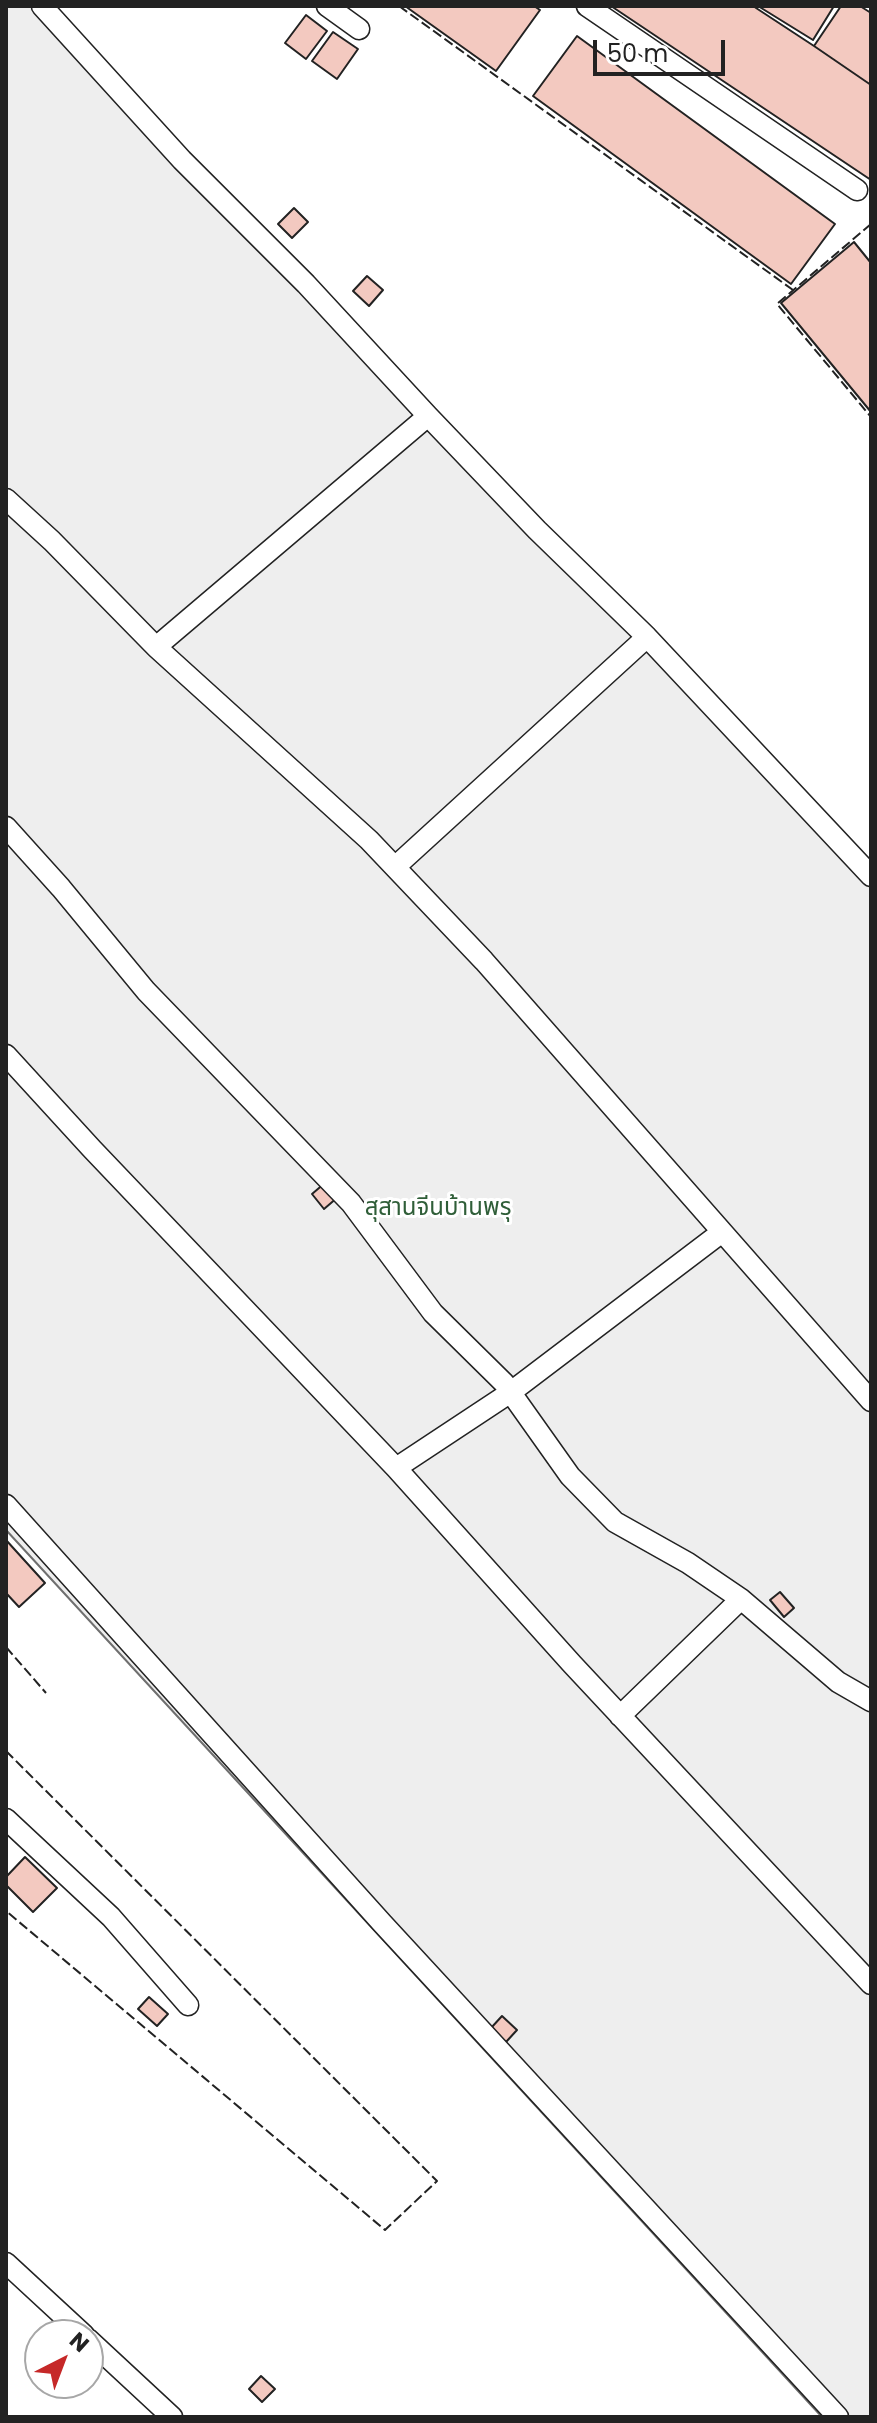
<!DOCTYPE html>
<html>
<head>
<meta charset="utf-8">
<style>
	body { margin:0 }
	#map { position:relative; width:877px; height:2423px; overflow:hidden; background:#fff; font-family:Poppins,sans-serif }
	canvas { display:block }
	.frame { position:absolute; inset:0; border:8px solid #222; pointer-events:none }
	.north { position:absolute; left:24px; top:2319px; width:80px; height:80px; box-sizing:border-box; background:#fff; border:2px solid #a7a7a7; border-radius:50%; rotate:42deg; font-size:22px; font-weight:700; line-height:32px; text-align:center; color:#222 }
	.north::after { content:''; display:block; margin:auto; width:28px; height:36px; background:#c62828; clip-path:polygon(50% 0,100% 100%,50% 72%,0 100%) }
	.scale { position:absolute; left:593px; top:40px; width:132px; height:36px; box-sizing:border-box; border:4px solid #222; border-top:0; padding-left:10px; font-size:24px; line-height:28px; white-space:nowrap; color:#222; -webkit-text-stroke:6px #fff; paint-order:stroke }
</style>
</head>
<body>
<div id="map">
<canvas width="877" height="2423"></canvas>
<div class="frame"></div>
<div class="north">N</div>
<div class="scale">50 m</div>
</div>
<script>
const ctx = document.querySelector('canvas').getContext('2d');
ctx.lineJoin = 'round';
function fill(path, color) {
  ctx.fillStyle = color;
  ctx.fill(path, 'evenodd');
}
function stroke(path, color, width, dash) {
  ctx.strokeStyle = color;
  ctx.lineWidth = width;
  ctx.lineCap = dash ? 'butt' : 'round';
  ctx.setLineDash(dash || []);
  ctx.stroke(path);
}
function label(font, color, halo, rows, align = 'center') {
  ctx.font = font + ' Poppins,"Noto Sans Thai",sans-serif';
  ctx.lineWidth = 6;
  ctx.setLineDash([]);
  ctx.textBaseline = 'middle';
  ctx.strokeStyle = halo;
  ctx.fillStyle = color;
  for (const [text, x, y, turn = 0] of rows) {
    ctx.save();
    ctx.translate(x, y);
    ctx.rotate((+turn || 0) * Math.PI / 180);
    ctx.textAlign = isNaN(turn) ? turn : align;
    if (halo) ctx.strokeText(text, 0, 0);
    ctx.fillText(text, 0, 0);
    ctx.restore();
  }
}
const green = new Path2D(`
	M 6,6 L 33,6 L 643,643 L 871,888 L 871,2417 L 822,2417 L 6,1530 Z`);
fill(green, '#eee');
stroke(green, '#6f6f6f', 2);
const building = new Path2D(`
	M 405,6 L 534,6 L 540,10 L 496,71 Z
	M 611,6 L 753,6 L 814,46 L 871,85 L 871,180 Z
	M 758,6 L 834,6 L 813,40 Z
	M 841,6 L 860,6 L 871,13 L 871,85 L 814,46 Z
	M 306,15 L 327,31 L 306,59 L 285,43 Z
	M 333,32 L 358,49 L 337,79 L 312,61 Z
	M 577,36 L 835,224 L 791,284 L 533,96 Z
	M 294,208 L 308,222 L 292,238 L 278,224 Z
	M 854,242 L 871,263 L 871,412 L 781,303 Z
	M 367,276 L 383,290 L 369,306 L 353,291 Z
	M 326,1182 L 338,1197 L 324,1209 L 312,1194 Z
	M 6,1540 L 45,1583 L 19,1607 L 6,1593 Z
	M 780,1592 L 794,1608 L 784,1617 L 770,1600 Z
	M 25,1857 L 57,1888 L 33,1912 L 6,1885 L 6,1877 Z
	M 149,1997 L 168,2014 L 157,2026 L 138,2009 Z
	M 502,2016 L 517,2030 L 506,2042 L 491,2028 Z
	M 261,2376 L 275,2389 L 262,2402 L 249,2389 Z`);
fill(building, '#f3c9c0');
stroke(building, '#222', 2);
const minor = new Path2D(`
	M 42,6 L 182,160 L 306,284 L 428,416 L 537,530 L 647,637 L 871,876
	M 327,6 L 359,29
	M 587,6 L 857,190
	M 6,499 L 52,541 L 156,647 L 428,416
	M 156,647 L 369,840 L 484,961 L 871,1401
	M 6,827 L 61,888 L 146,991 L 351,1203 L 433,1313 L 504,1383 L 570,1476 L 615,1522 L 688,1563 L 741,1599 L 838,1682 L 871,1701
	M 395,867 L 647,637
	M 6,1055 L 92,1149 L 396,1468 L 572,1664 L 871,1984
	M 396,1468 L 511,1392 L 722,1232
	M 6,1505 L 382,1923 L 838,2417
	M 620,1716 L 741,1599
	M 6,1819 L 111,1917 L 188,2005
	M 6,2263 L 84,2335
	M 88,2339 L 172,2417`);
stroke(minor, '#222', 23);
stroke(minor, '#fff', 20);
stroke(new Path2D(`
	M 399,6 L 793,290
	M 871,224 L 777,304 L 871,417
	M 6,1647 L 46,1693
	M 6,1751 L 437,2181 L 385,2230 L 6,1911`), '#222', 2, [10, 4]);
label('24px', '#2f5e38', '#fff', [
	["สุสานจีนบ้านพรุ",438,1209]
]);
</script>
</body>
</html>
